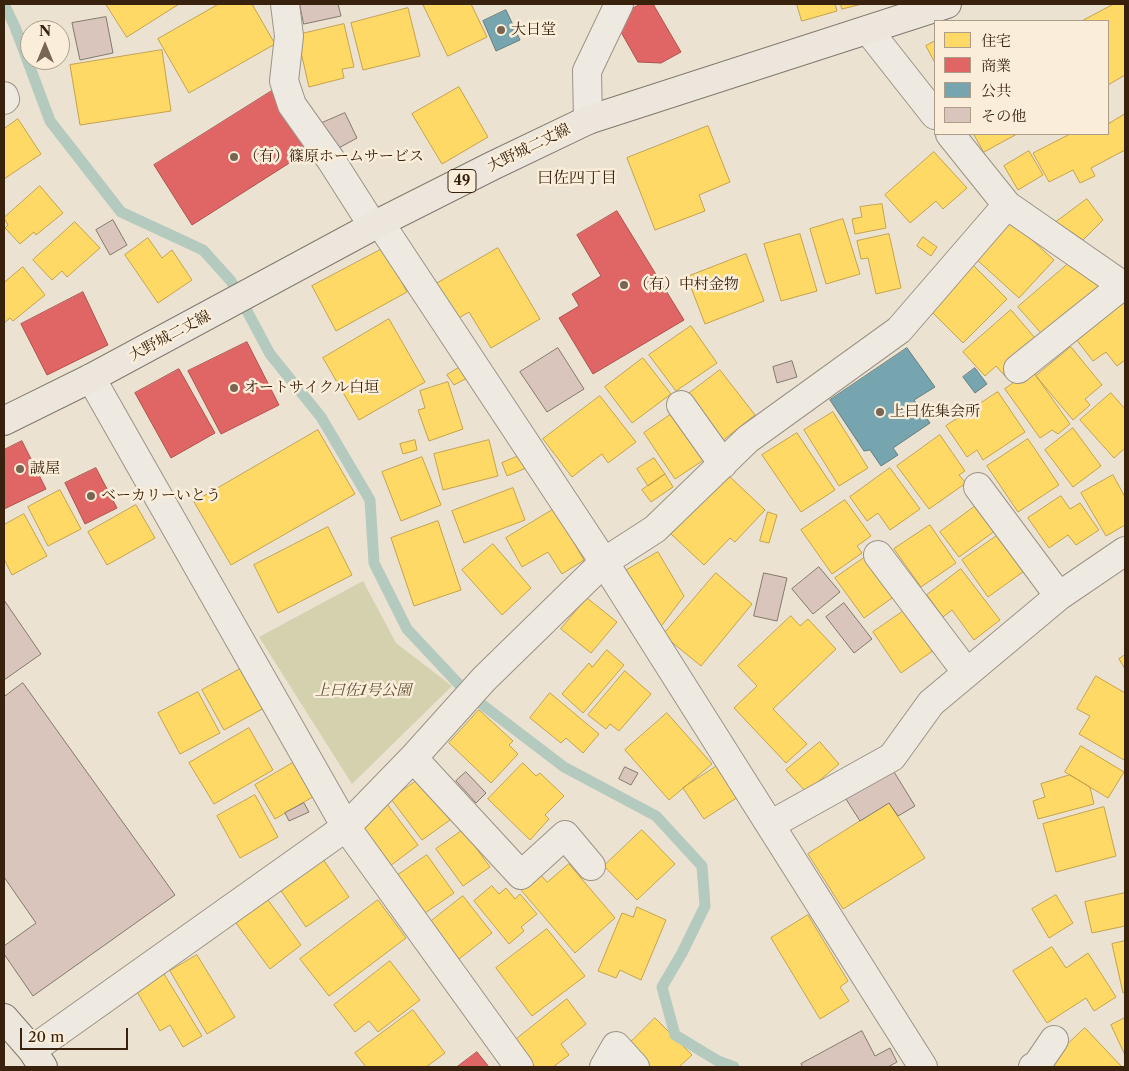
<!DOCTYPE html>
<html>
<head>
<meta charset="utf-8">
<style>
	body { margin:0 }
	#map { position:relative; width:1129px; height:1071px; overflow:hidden; background:#ece2d1; font-family:"Libre Caslon Text","Noto Serif JP",serif }
	canvas { display:block }
	.frame { position:absolute; inset:0; border:5px solid #39220d; pointer-events:none }
	.legend { position:absolute; left:934px; top:20px; width:175px; height:115px; box-sizing:border-box; background:#faeeda; border:1px solid #ad9c88; margin:0; padding:6px 9px; list-style:none; font-size:15px; color:#39220d }
	.legend li { display:flex; align-items:center; gap:10px; height:25px }
	.legend b { width:25px; border:1px solid #ad9c88 }
	.north { position:absolute; left:20px; top:20px; width:50px; height:50px; box-sizing:border-box; background:#faeeda; border:1px solid #ad9c88; border-radius:50%; rotate:0deg; font-size:14px; font-weight:700; line-height:20px; text-align:center; color:#39220d }
	.north::after { content:''; display:block; margin:auto; width:18px; height:22px; background:#786552; clip-path:polygon(50% 0,100% 100%,50% 72%,0 100%) }
	.scale { position:absolute; left:20px; top:1028px; width:108px; height:22px; box-sizing:border-box; border:2px solid #39220d; border-top:0; padding-left:6px; font-size:15px; line-height:18px; white-space:nowrap; color:#39220d; -webkit-text-stroke:4px #faeeda; paint-order:stroke }
</style>
</head>
<body>
<div id="map">
<canvas width="1129" height="1071"></canvas>
<div class="frame"></div>
<ul class="legend">
<li><b style="height:14px;background:#ffd966"></b>住宅</li>
<li><b style="height:14px;background:#e06666"></b>商業</li>
<li><b style="height:14px;background:#76a5af"></b>公共</li>
<li><b style="height:14px;background:#d9c5bb"></b>その他</li>
</ul>
<div class="north">N</div>
<div class="scale">20 m</div>
</div>
<script>
const ctx = document.querySelector('canvas').getContext('2d');
ctx.lineJoin = 'round';
function fill(path, color) {
  ctx.fillStyle = color;
  ctx.fill(path, 'evenodd');
}
function stroke(path, color, width, dash) {
  ctx.strokeStyle = color;
  ctx.lineWidth = width;
  ctx.lineCap = dash ? 'butt' : 'round';
  ctx.setLineDash(dash || []);
  ctx.stroke(path);
}
function label(font, color, halo, rows, align = 'center') {
  ctx.font = font + ' "Libre Caslon Text","Noto Serif JP",serif';
  ctx.lineWidth = 5;
  ctx.setLineDash([]);
  ctx.textBaseline = 'middle';
  ctx.strokeStyle = halo;
  ctx.fillStyle = color;
  for (const [text, x, y, turn = 0] of rows) {
    ctx.save();
    ctx.translate(x, y);
    ctx.rotate((+turn || 0) * Math.PI / 180);
    ctx.textAlign = isNaN(turn) ? turn : align;
    if (halo) ctx.strokeText(text, 0, 0);
    ctx.fillText(text, 0, 0);
    ctx.restore();
  }
}
fill(new Path2D(`
	M 363,581 L 396,643 L 452,686 L 352,784 L 259,637 Z`), '#d4d1ae');
const homes = new Path2D(`
	M 106,4 L 179,4 L 127,37 Z
	M 219,4 L 252,4 L 275,44 L 189,93 L 158,39 Z
	M 423,4 L 471,4 L 487,37 L 448,56 Z
	M 797,4 L 835,4 L 837,11 L 802,21 Z
	M 841,4 L 862,4 L 842,9 Z
	M 1114,4 L 1125,4 L 1125,75 L 1108,85 L 1108,21 L 1082,21 Z
	M 408,8 L 420,56 L 363,70 L 351,23 Z
	M 344,24 L 354,67 L 342,69 L 344,78 L 309,87 L 297,35 Z
	M 935,41 L 935,63 L 926,46 Z
	M 162,50 L 171,111 L 80,125 L 70,65 Z
	M 459,87 L 488,137 L 442,164 L 412,114 Z
	M 1125,114 L 1125,150 L 1091,168 L 1095,176 L 1080,183 L 1073,170 L 1049,182 L 1033,153 L 1070,134 L 1108,134 L 1108,120 L 1109,123 Z
	M 18,119 L 41,154 L 4,179 L 4,129 Z
	M 708,126 L 730,182 L 699,195 L 705,211 L 655,230 L 627,158 Z
	M 974,134 L 1017,134 L 984,152 Z
	M 1029,151 L 1043,175 L 1018,190 L 1004,166 Z
	M 934,152 L 967,188 L 943,209 L 936,201 L 910,223 L 885,195 Z
	M 40,186 L 63,213 L 36,235 L 34,232 L 20,244 L 5,228 L 8,225 L 4,218 Z
	M 1087,199 L 1103,220 L 1083,240 L 1056,222 Z
	M 882,204 L 886,228 L 855,234 L 852,219 L 862,217 L 860,207 Z
	M 843,219 L 860,274 L 826,284 L 810,229 Z
	M 1010,220 L 1054,260 L 1019,298 L 975,258 Z
	M 75,222 L 100,248 L 67,277 L 62,271 L 52,280 L 33,260 Z
	M 800,234 L 817,291 L 781,301 L 764,244 Z
	M 889,234 L 901,288 L 876,294 L 868,258 L 861,259 L 857,241 Z
	M 923,237 L 937,247 L 931,256 L 917,246 Z
	M 148,238 L 162,258 L 172,250 L 192,280 L 158,303 L 125,255 Z
	M 384,248 L 407,292 L 336,331 L 312,286 Z
	M 498,248 L 540,319 L 491,348 L 469,312 L 457,319 L 436,284 Z
	M 746,254 L 764,301 L 705,324 L 687,277 Z
	M 971,263 L 1007,299 L 963,343 L 927,307 Z
	M 1068,264 L 1107,292 L 1049,342 L 1018,307 Z
	M 23,267 L 45,295 L 13,321 L 10,318 L 4,323 L 4,283 Z
	M 1124,303 L 1125,305 L 1125,360 L 1117,366 L 1106,352 L 1093,361 L 1076,339 Z
	M 1011,310 L 1041,345 L 1005,376 L 996,366 L 985,376 L 963,352 Z
	M 389,319 L 425,382 L 359,420 L 323,358 Z
	M 691,326 L 717,363 L 676,391 L 649,355 Z
	M 1071,347 L 1102,385 L 1085,399 L 1090,405 L 1073,420 L 1036,376 Z
	M 643,358 L 671,394 L 632,423 L 605,387 Z
	M 460,367 L 467,378 L 454,385 L 447,375 Z
	M 720,370 L 755,415 L 722,441 L 687,395 Z
	M 1032,370 L 1070,424 L 1058,434 L 1052,430 L 1040,438 L 1005,389 Z
	M 448,382 L 463,429 L 429,441 L 418,410 L 425,408 L 420,391 Z
	M 998,392 L 1025,432 L 983,460 L 977,450 L 967,457 L 946,426 Z
	M 1111,393 L 1125,409 L 1125,448 L 1114,458 L 1080,420 Z
	M 600,396 L 636,442 L 608,463 L 602,454 L 572,477 L 543,439 Z
	M 833,412 L 868,468 L 839,486 L 804,430 Z
	M 673,413 L 705,459 L 675,479 L 644,433 Z
	M 1073,428 L 1101,466 L 1073,487 L 1045,450 Z
	M 318,430 L 355,494 L 231,565 L 194,502 Z
	M 797,433 L 835,490 L 801,512 L 762,455 Z
	M 940,435 L 965,471 L 959,475 L 966,483 L 929,509 L 897,466 Z
	M 1028,439 L 1059,485 L 1018,512 L 987,466 Z
	M 415,440 L 417,450 L 403,454 L 400,444 Z
	M 489,440 L 498,476 L 443,490 L 434,454 Z
	M 521,455 L 526,468 L 507,476 L 502,463 Z
	M 422,457 L 441,505 L 401,521 L 382,472 Z
	M 654,458 L 665,474 L 648,486 L 637,469 Z
	M 890,468 L 920,509 L 890,530 L 878,513 L 867,521 L 850,497 Z
	M 665,474 L 673,487 L 651,502 L 642,490 Z
	M 727,474 L 765,510 L 735,542 L 730,538 L 704,565 L 671,534 Z
	M 1113,475 L 1125,497 L 1125,525 L 1106,536 L 1081,493 Z
	M 513,488 L 525,520 L 464,543 L 452,511 Z
	M 60,490 L 81,529 L 48,546 L 28,507 Z
	M 1061,496 L 1070,509 L 1080,503 L 1099,530 L 1076,545 L 1068,535 L 1049,548 L 1028,518 Z
	M 845,500 L 871,536 L 857,546 L 862,553 L 832,574 L 801,530 Z
	M 981,502 L 999,528 L 959,557 L 940,532 Z
	M 136,505 L 155,538 L 107,565 L 88,532 Z
	M 554,509 L 584,560 L 562,574 L 548,552 L 522,567 L 506,538 Z
	M 768,512 L 777,515 L 769,543 L 760,541 Z
	M 24,514 L 47,556 L 12,575 L 4,559 L 4,525 Z
	M 438,521 L 461,590 L 414,606 L 391,538 Z
	M 930,525 L 956,563 L 921,587 L 894,549 Z
	M 328,527 L 352,575 L 278,613 L 254,565 Z
	M 1001,533 L 1027,569 L 988,597 L 962,560 Z
	M 493,544 L 531,588 L 502,615 L 462,570 Z
	M 658,552 L 684,596 L 659,629 L 625,571 Z
	M 871,553 L 899,593 L 864,618 L 835,578 Z
	M 961,569 L 1000,620 L 974,640 L 952,610 L 943,617 L 927,595 Z
	M 716,573 L 752,604 L 701,666 L 663,635 Z
	M 587,598 L 617,622 L 591,653 L 561,629 Z
	M 908,608 L 937,648 L 901,673 L 873,632 Z
	M 791,616 L 800,626 L 808,619 L 836,649 L 773,709 L 807,744 L 786,763 L 734,708 L 757,686 L 738,666 Z
	M 607,650 L 624,665 L 583,713 L 562,694 L 589,663 L 592,667 Z
	M 1125,655 L 1125,669 L 1119,659 Z
	M 242,668 L 264,708 L 224,730 L 202,690 Z
	M 625,671 L 651,694 L 619,731 L 610,724 L 606,729 L 588,715 Z
	M 1096,676 L 1125,693 L 1125,757 L 1124,760 L 1079,734 L 1090,716 L 1077,709 Z
	M 198,692 L 220,733 L 180,754 L 158,713 Z
	M 550,693 L 599,734 L 583,753 L 566,738 L 561,743 L 530,718 Z
	M 479,710 L 513,741 L 509,745 L 518,754 L 491,783 L 449,743 Z
	M 667,713 L 712,764 L 669,800 L 625,750 Z
	M 249,728 L 273,770 L 214,804 L 189,763 Z
	M 820,742 L 839,764 L 806,792 L 786,770 Z
	M 1081,746 L 1124,772 L 1108,798 L 1065,772 Z
	M 296,761 L 316,795 L 275,819 L 255,785 Z
	M 523,763 L 536,776 L 540,773 L 564,796 L 545,815 L 549,819 L 530,840 L 488,799 Z
	M 717,766 L 738,797 L 704,819 L 683,788 Z
	M 1070,775 L 1090,787 L 1094,804 L 1038,819 L 1033,801 L 1045,797 L 1041,784 Z
	M 419,779 L 450,820 L 422,840 L 391,799 Z
	M 255,795 L 278,837 L 240,858 L 217,816 Z
	M 889,803 L 925,858 L 843,909 L 808,854 Z
	M 387,804 L 418,845 L 390,866 L 359,825 Z
	M 1104,807 L 1116,856 L 1056,872 L 1043,824 Z
	M 463,830 L 490,867 L 463,886 L 436,849 Z
	M 642,830 L 675,864 L 637,900 L 604,866 Z
	M 320,855 L 349,897 L 306,927 L 277,885 Z
	M 427,855 L 454,893 L 425,913 L 398,875 Z
	M 569,864 L 615,918 L 575,953 L 521,890 L 540,874 L 547,882 Z
	M 492,886 L 499,894 L 506,888 L 515,899 L 520,894 L 537,914 L 521,927 L 524,931 L 509,944 L 474,901 Z
	M 1125,893 L 1125,926 L 1092,933 L 1085,902 Z
	M 1056,895 L 1073,923 L 1049,938 L 1032,909 Z
	M 265,896 L 301,945 L 270,969 L 233,919 Z
	M 463,896 L 492,933 L 459,959 L 429,923 Z
	M 378,900 L 406,938 L 329,996 L 300,959 Z
	M 637,907 L 666,920 L 641,980 L 620,970 L 616,978 L 598,971 L 622,913 L 633,917 Z
	M 808,915 L 848,981 L 840,987 L 849,1001 L 820,1019 L 771,938 Z
	M 547,929 L 585,976 L 532,1016 L 496,968 Z
	M 1125,941 L 1125,992 L 1123,993 L 1112,944 Z
	M 1052,947 L 1066,968 L 1088,953 L 1116,997 L 1094,1011 L 1086,998 L 1047,1023 L 1013,971 Z
	M 197,955 L 235,1017 L 207,1034 L 170,971 Z
	M 390,961 L 420,1000 L 378,1032 L 369,1021 L 355,1032 L 334,1005 Z
	M 164,974 L 202,1036 L 183,1047 L 170,1025 L 160,1031 L 136,990 Z
	M 567,999 L 586,1024 L 561,1044 L 569,1055 L 553,1067 L 535,1067 L 514,1041 Z
	M 413,1010 L 445,1053 L 426,1067 L 366,1067 L 355,1053 Z
	M 655,1018 L 692,1055 L 679,1067 L 649,1067 L 627,1046 Z
	M 1125,1018 L 1125,1055 L 1111,1025 Z
	M 1085,1028 L 1122,1067 L 1044,1067 L 1044,1066 Z`);
fill(homes, '#ffd966');
stroke(homes, '#c4a24b', 1);
const shops = new Path2D(`
	M 641,4 L 653,4 L 681,52 L 661,63 L 638,62 L 621,32 L 626,12 Z
	M 275,89 L 313,148 L 192,225 L 154,165 Z
	M 617,211 L 684,320 L 593,374 L 559,318 L 579,306 L 572,294 L 601,276 L 577,235 Z
	M 83,292 L 108,345 L 47,375 L 21,324 Z
	M 247,342 L 279,405 L 221,434 L 188,371 Z
	M 179,369 L 215,433 L 171,458 L 135,393 Z
	M 22,441 L 46,489 L 4,509 L 4,450 Z
	M 96,468 L 117,508 L 85,524 L 65,483 Z
	M 477,1052 L 489,1067 L 457,1067 Z`);
fill(shops, '#e06666');
stroke(shops, '#ae524b', 1);
const public = new Path2D(`
	M 506,10 L 520,40 L 496,51 L 483,21 Z
	M 907,348 L 935,387 L 914,400 L 930,423 L 893,448 L 898,455 L 881,466 L 870,450 L 864,451 L 830,400 Z
	M 975,368 L 987,384 L 975,393 L 963,377 Z`);
fill(public, '#76a5af');
stroke(public, '#647e7e', 1);
stroke(new Path2D(`
	M 4,4 L 15,27 L 50,121 L 121,212 L 203,250 L 231,281 L 270,354 L 321,417 L 370,500 L 374,563 L 407,629 L 467,693 L 564,767 L 656,816 L 702,866 L 705,906 L 682,953 L 662,987 L 675,1035 L 718,1061 L 734,1067`), '#b5cabe', 11);
const building = new Path2D(`
	M 300,4 L 338,4 L 341,16 L 304,24 Z
	M 106,17 L 113,53 L 80,60 L 72,23 Z
	M 345,113 L 357,138 L 335,150 L 322,123 Z
	M 113,220 L 127,245 L 110,255 L 96,230 Z
	M 558,348 L 584,389 L 547,412 L 520,372 Z
	M 792,361 L 797,377 L 777,383 L 773,367 Z
	M 819,567 L 840,592 L 813,614 L 792,589 Z
	M 764,573 L 787,578 L 777,621 L 754,616 Z
	M 4,600 L 41,654 L 4,680 Z
	M 844,603 L 872,639 L 854,653 L 826,617 Z
	M 23,683 L 175,895 L 33,996 L 4,954 L 4,946 L 36,923 L 4,877 L 4,697 Z
	M 625,767 L 638,773 L 631,785 L 619,779 Z
	M 891,767 L 915,806 L 898,816 L 889,803 L 860,821 L 844,796 Z
	M 466,772 L 486,793 L 476,803 L 456,781 Z
	M 304,803 L 309,812 L 289,821 L 285,813 Z
	M 862,1031 L 875,1056 L 890,1048 L 897,1062 L 888,1067 L 803,1067 L 801,1064 Z`);
fill(building, '#d9c5bb');
stroke(building, '#82796d', 1);
const minor = new Path2D(`
	M 285,4 L 289,36 L 284,81 L 292,105 L 331,160 L 373,226
	M 868,30 L 935,115
	M 4,96 L 5,99 L 4,100
	M 588,120 L 587,71 L 619,4
	M 950,134 L 1007,205 L 1125,287
	M 380,223 L 604,562 L 923,1067
	M 1018,369 L 1123,285
	M 91,378 L 346,827 L 519,1067
	M 681,405 L 723,464
	M 978,487 L 1059,596
	M 878,555 L 967,673
	M 413,758 L 521,875 L 565,835 L 591,866
	M 770,825 L 892,757 L 931,703 L 1059,596 L 1125,551
	M 32,1050 L 346,827 L 413,758 L 484,679 L 604,562 L 655,529 L 748,439 L 899,330 L 1007,205
	M 604,1067 L 616,1046 L 635,1067
	M 1033,1067 L 1037,1065 L 1054,1040`);
const major = new Path2D(`
	M 4,421 L 91,378 L 373,226 L 492,166 L 588,120 L 947,4
	M 4,1018 L 32,1050 L 43,1067`);
stroke(minor, '#9b9387', 30);
stroke(major, '#82796d', 30);
stroke(minor, '#efeae1', 28);
stroke(major, '#ece6dd', 28);
for (const [x, y, r, color] of [
	[501,30,5,"#786552"],
	[234,157,5,"#786552"],
	[624,285,5,"#786552"],
	[234,388,5,"#786552"],
	[880,412,5,"#786552"],
	[20,469,5,"#786552"],
	[91,496,5,"#786552"]
]) {
  const dot = new Path2D();
  dot.arc(x, y, r, 0, 2 * Math.PI);
  ctx.fillStyle = color;
  ctx.fill(dot);
  stroke(dot, '#faeeda', 2);
}
for (const [x, y, w] of [
	[462,181,28]
]) {
  const box = new Path2D();
  box.roundRect(x - w / 2, y - 11.5, w, 23, 4);
  ctx.fillStyle = '#faeeda';
  ctx.fill(box);
  stroke(box, '#39220d', 1);
}
label('bold 14px', '#39220d', null, [
	["49",462,181]
]);
label('15px', '#39220d', '#faeeda', [
	["大日堂",511,30],
	["（有）篠原ホームサービス",244,157],
	["（有）中村金物",634,285],
	["オートサイクル白垣",244,388],
	["上曰佐集会所",890,412],
	["誠屋",30,469],
	["ベーカリーいとう",101,496]
], 'left');
label('15px', '#39220d', '#faeeda', [
	["大野城二丈線",529,148,-26],
	["大野城二丈線",170,336,-28]
]);
label('italic 15px', '#625235', '#faeeda', [
	["上曰佐1号公園",363,691]
]);
label('16px', '#39220d', '#faeeda', [
	["曰佐四丁目",577,178]
]);
</script>
</body>
</html>
